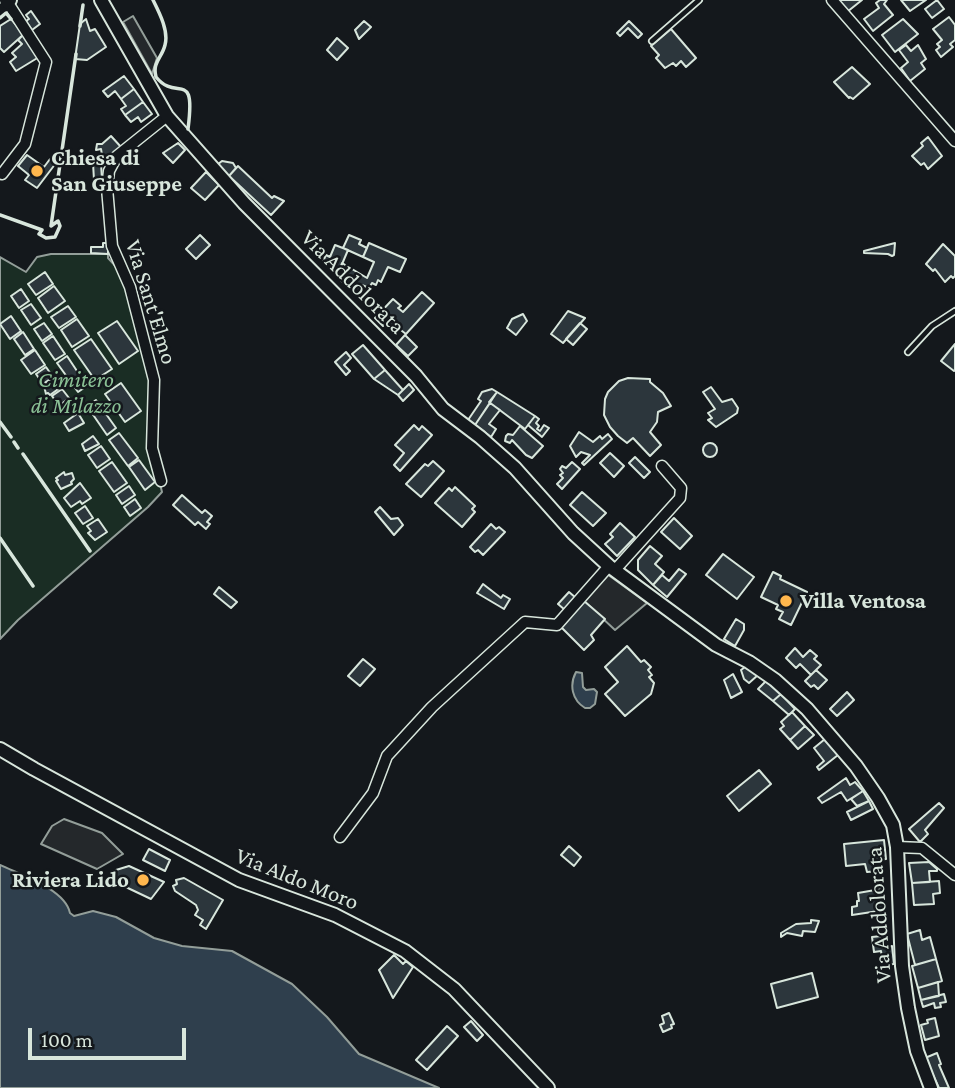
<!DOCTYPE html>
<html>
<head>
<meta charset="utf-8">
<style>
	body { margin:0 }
	#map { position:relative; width:955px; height:1088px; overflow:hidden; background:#14181c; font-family:"Crimson Pro",serif }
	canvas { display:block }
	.scale { position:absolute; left:28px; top:1028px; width:158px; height:32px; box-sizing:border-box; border:4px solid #d8e6dc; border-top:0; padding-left:9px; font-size:21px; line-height:24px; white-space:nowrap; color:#d8e6dc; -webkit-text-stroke:5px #14181c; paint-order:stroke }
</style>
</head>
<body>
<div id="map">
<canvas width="955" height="1088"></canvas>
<div class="scale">100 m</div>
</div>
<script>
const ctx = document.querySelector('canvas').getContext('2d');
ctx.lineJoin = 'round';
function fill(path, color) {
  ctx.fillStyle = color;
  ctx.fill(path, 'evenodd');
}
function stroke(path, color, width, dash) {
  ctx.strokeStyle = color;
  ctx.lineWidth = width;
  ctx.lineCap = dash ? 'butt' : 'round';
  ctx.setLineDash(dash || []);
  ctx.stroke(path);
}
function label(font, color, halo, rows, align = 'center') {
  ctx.font = font + ' "Crimson Pro",serif';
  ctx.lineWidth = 5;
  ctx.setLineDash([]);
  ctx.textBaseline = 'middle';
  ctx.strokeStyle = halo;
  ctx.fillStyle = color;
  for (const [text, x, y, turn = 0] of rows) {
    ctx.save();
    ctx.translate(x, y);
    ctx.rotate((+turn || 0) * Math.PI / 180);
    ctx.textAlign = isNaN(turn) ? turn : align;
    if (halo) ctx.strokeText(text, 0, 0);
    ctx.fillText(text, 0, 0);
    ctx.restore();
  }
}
const green = new Path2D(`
	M 51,254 L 108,254 L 108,258 L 120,271 L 148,361 L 151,410 L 147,431 L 162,492 L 148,507 L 18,620 L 0,639 L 0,257 L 26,272 L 37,257 Z`);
fill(green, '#1a2d24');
stroke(green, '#939e99', 2);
const parking = new Path2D(`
	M 133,16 L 157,58 L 152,74 L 123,22 Z
	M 607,574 L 647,603 L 615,630 L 584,601 Z
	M 64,819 L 102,833 L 123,854 L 97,869 L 41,844 L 52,826 Z`);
fill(parking, '#24282b');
stroke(parking, '#939e99', 2);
const water = new Path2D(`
	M 576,672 L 582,673 L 583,687 L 586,690 L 594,689 L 597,692 L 595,704 L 590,708 L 585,708 C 572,700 569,685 576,672 Z
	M 0,865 C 21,875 65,889 70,913 L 74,916 L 93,911 L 116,917 L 154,938 L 182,946 L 232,951 L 292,984 L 327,1017 L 359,1054 L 439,1088 L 0,1088 Z`);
fill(water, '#2f3f4d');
stroke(water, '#939e99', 2);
const building = new Path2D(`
	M 838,0 L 862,0 L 847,12 Z
	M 880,0 L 887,0 L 884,4 L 893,15 L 873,31 L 864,19 L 879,8 L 876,3 Z
	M 901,0 L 926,0 L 910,11 Z
	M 937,0 L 944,9 L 932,18 L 925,9 Z
	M 31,11 L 40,24 L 32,30 L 26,21 L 29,19 L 26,15 Z
	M 949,17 L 955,25 L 955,40 L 950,44 L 953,47 L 941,57 L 936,50 L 940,47 L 937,44 L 942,40 L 933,29 Z
	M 11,19 L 24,34 L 4,52 L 0,48 L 0,26 Z
	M 86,19 L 90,31 L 95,29 L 106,47 L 87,60 L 75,59 L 80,24 Z
	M 903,19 L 918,34 L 895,52 L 882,35 Z
	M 364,21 L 371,27 L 359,39 L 355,30 Z
	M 629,21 L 642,34 L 638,38 L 628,28 L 620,36 L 617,33 Z
	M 671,29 L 696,58 L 686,67 L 681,61 L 676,66 L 673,63 L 665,68 L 656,58 L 659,55 L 651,46 Z
	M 24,34 L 39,57 L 16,71 L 10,62 L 16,57 L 12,53 L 22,44 L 18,40 Z
	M 337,38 L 348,48 L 337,60 L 327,50 Z
	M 906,45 L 911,51 L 918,45 L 926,59 L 921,63 L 925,69 L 910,81 L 901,68 L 908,62 L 899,50 Z
	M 852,67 L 870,84 L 853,99 L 850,97 L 849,98 L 834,82 Z
	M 124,76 L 134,89 L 121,99 L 115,91 L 108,97 L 103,91 Z
	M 134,89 L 143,102 L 125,115 L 121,109 L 126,106 L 121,99 Z
	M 143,102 L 152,114 L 141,122 L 138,117 L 131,122 L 125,115 Z
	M 111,136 L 121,147 L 103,161 L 101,149 L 96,150 L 97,144 L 102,144 Z
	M 928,137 L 942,156 L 928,169 L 924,163 L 921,165 L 912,156 L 923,146 L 921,143 Z
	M 178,143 L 185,150 L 173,163 L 163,153 Z
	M 27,155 L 44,167 L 50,159 L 56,163 L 37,188 L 25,180 L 29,175 L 18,166 Z
	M 222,161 L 233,163 L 236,168 L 229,176 L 217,165 Z
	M 93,163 L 101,163 L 102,180 L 94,180 Z
	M 238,166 L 272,198 L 274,196 L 284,201 L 271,215 L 229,176 Z
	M 206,172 L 219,185 L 205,200 L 191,188 Z
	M 200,235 L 210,245 L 196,259 L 186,249 Z
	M 349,235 L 361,240 L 359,244 L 367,248 L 363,257 L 343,248 Z
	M 103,243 L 108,243 L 108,254 L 91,253 L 91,247 L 103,247 Z
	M 369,243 L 406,259 L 400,272 L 388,267 L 381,282 L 378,280 L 376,285 L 372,283 L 369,288 L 362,285 L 360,289 L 341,281 L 346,271 L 340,269 L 342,263 L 367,278 L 374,262 L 363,257 Z
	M 895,243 L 894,255 L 892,256 L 888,254 L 864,253 L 864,251 Z
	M 943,244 L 955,256 L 955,276 L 953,278 L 951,276 L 945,282 L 935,269 L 933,271 L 926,264 Z
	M 335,245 L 348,250 L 340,269 L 323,261 L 326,255 L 330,257 Z
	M 45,272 L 53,284 L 36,295 L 28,284 Z
	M 54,286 L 65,301 L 48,313 L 38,298 Z
	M 21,289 L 29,301 L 19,308 L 11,296 Z
	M 422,292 L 434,303 L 406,334 L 398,328 L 396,330 L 387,322 L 383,326 L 375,318 L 393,299 L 401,306 L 398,308 L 403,312 Z
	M 31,304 L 41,318 L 31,325 L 21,310 Z
	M 68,306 L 76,317 L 59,328 L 51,317 Z
	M 568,311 L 585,318 L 563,343 L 551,334 Z
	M 523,314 L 527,321 L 516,335 L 507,328 L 512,319 Z
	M 11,316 L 21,331 L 10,339 L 0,324 Z
	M 77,319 L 89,336 L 72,347 L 61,330 Z
	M 117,321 L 138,351 L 119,364 L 98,333 Z
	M 44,323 L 52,334 L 42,341 L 34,329 Z
	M 580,323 L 587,329 L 573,345 L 566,339 Z
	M 23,332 L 34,349 L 25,355 L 14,339 Z
	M 405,335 L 417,347 L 408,356 L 396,345 Z
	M 53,336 L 65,354 L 55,360 L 43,343 Z
	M 91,339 L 112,369 L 95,380 L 74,350 Z
	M 955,344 L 955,370 L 954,371 L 941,361 Z
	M 363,345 L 385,370 L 374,379 L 352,354 Z
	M 35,350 L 45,365 L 31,374 L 21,360 Z
	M 346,352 L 351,358 L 344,365 L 350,371 L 346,375 L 335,362 Z
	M 67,356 L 87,386 L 78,392 L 57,363 Z
	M 46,367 L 53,377 L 43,384 L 36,374 Z
	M 385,370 L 403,390 L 398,395 L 374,379 Z
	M 54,378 L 61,387 L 50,395 L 48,393 L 46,394 L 44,386 Z
	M 628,378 L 650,379 L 650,382 L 663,393 L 671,406 L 658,412 L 657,422 L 650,432 L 661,445 L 650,456 L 633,438 L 627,443 L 618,436 L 610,427 L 604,415 L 605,399 L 608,392 L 619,381 Z
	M 121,383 L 141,411 L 125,422 L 105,394 Z
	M 409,384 L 414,390 L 403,401 L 398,395 Z
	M 711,387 L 722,402 L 732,399 L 738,408 L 737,413 L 716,427 L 708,420 L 712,418 L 708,413 L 715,409 L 703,392 Z
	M 62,389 L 69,398 L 59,406 L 52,396 Z
	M 492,389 L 497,392 L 475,425 L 468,420 L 481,401 L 478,399 L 482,392 Z
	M 497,392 L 535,416 L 525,429 L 489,402 Z
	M 96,400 L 116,428 L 107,435 L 87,406 Z
	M 490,403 L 500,410 L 489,424 L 496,429 L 491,437 L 475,425 Z
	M 78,413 L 84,423 L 69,431 L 64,423 Z
	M 535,416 L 539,419 L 536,423 L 539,426 L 537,429 L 540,431 L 544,425 L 549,428 L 542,437 L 528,425 Z
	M 414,425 L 419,430 L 422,426 L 432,435 L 400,471 L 394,465 L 404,453 L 395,445 Z
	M 520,426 L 543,446 L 532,458 L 526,455 L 512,440 L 510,443 L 505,441 L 506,436 L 508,434 L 513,435 Z
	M 579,432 L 593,442 L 600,436 L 602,439 L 608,434 L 612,439 L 584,465 L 582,463 L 590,455 L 581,452 L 576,457 L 570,446 Z
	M 119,433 L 138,458 L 128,466 L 109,440 Z
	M 93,436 L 99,444 L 85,451 L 82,444 Z
	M703 450a7 7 0 1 1 14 0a7 7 0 1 1-14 0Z
	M 101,446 L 110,459 L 97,468 L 88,455 Z
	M 610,453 L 624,466 L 614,477 L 600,463 Z
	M 635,457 L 650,472 L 644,478 L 629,463 Z
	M 139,460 L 155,482 L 145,490 L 129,467 Z
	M 433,461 L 444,471 L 421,497 L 406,484 L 425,464 L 428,466 Z
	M 112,462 L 127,483 L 114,492 L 99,471 Z
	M 572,462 L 580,469 L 562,489 L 557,484 L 563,478 L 560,475 L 563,473 L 560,469 L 562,466 L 566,468 Z
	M 64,472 L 65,475 L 72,473 L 74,479 L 71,482 L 72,484 L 61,489 L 56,481 L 58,480 L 56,478 Z
	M 80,483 L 91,498 L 82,504 L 80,501 L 71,507 L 64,498 Z
	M 129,486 L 135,495 L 122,504 L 116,495 Z
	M 455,487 L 475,506 L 472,509 L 475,512 L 462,527 L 435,503 L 449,488 L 452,491 Z
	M 582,492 L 606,513 L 593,526 L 570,505 Z
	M 182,495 L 202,513 L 205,510 L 212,516 L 207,522 L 210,524 L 206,529 L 198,522 L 195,525 L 173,505 Z
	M 135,499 L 141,508 L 130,516 L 124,507 Z
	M 85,506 L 93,518 L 83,524 L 75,513 Z
	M 380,507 L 391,519 L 398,518 L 403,525 L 394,535 L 375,512 Z
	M 674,518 L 692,536 L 680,549 L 661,532 Z
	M 98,519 L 107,532 L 95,540 L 88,533 L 91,531 L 87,526 Z
	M 620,523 L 635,537 L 617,556 L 605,544 L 613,537 L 610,534 Z
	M 491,524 L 496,529 L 499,527 L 505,532 L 483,555 L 478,550 L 475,552 L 470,547 Z
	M 650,546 L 662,556 L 655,564 L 664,572 L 653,585 L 638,570 L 638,560 Z
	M 723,554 L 754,577 L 737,599 L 706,575 Z
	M 679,569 L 686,574 L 667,597 L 653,585 L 662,575 L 669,581 Z
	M 773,572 L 781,576 L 780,579 L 807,592 L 791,625 L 779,619 L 783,612 L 776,609 L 778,605 L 761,597 Z
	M 483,584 L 501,598 L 503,595 L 510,599 L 504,609 L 477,593 Z
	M 219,587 L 237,602 L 231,608 L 214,594 Z
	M 569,592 L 576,598 L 565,610 L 558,604 Z
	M 584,601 L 605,619 L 591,635 L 594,640 L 584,650 L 561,627 Z
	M 736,619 L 744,624 L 744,630 L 735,646 L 724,639 Z
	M 627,646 L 641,662 L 644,660 L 651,667 L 648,670 L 652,675 L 649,677 L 654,683 L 651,694 L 625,716 L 605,694 L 618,682 L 605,667 Z
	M 795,648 L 803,657 L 810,650 L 817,656 L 814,659 L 821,665 L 811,675 L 800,664 L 796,668 L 786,658 Z
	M 363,659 L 375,669 L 360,686 L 348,676 Z
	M 745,667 L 758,675 L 749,683 L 744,679 L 741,670 Z
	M 816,670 L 827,680 L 818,689 L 814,685 L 811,687 L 805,681 Z
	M 733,674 L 742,692 L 731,698 L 724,680 Z
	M 766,681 L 781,694 L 773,701 L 758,689 Z
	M 847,692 L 854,700 L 837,716 L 830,709 Z
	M 781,694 L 795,709 L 789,715 L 773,701 Z
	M 792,712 L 805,726 L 790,740 L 780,729 L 784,726 L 781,722 Z
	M 805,726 L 814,735 L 798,749 L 790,740 Z
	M 825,739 L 838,755 L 819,770 L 817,767 L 824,761 L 814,748 Z
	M 759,770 L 771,784 L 739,811 L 727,796 Z
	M 846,778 L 850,785 L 855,782 L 863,791 L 847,801 L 841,792 L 822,803 L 818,798 Z
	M 863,791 L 869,801 L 857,806 L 851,799 Z
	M 869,801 L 873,809 L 851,820 L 847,812 Z
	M 939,803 L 944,808 L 925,830 L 928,834 L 920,842 L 909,829 Z
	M 884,840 L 886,859 L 878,860 L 879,871 L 867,872 L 865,864 L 846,866 L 844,844 Z
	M 569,846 L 581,857 L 574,866 L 561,855 Z
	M 149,849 L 170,860 L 165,871 L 143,860 Z
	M 929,862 L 937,869 L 937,871 L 929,871 L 930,882 L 912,883 L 909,863 Z
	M 129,866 L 164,882 L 151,899 L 111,880 L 116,870 Z
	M 184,878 L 223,900 L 206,929 L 200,925 L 203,920 L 195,915 L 198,910 L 196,905 L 175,891 L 173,886 L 177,884 L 176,880 Z
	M 939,881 L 940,893 L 933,894 L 934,904 L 914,905 L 912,883 Z
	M 881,889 L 885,910 L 852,915 L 852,907 L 857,906 L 857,901 L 859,901 L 858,893 Z
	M 811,920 L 819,921 L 815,932 L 803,931 L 802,936 L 787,933 L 781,937 L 781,933 L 796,924 L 811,923 Z
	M 920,930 L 922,940 L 930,937 L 936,959 L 915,965 L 907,934 Z
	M 881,936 L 883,948 L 892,946 L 894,964 L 883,965 L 881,951 L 874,952 L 872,937 Z
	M 394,955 L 403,964 L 406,961 L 413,967 L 393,998 L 379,970 Z
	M 936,959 L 942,981 L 918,988 L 912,966 Z
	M 812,973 L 818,997 L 777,1008 L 771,984 Z
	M 938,982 L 939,996 L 921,1000 L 918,988 Z
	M 944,994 L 946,1002 L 940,1003 L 941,1007 L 935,1008 L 934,1003 L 923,1007 L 921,1000 Z
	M 669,1013 L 674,1024 L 671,1025 L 672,1028 L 663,1032 L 660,1025 L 664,1023 L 662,1016 Z
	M 935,1018 L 939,1036 L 925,1040 L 921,1025 L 928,1023 L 927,1020 Z
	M 471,1021 L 483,1035 L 477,1041 L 464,1027 Z
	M 447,1026 L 458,1036 L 427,1070 L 416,1060 Z
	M 937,1053 L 941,1064 L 939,1065 L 949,1088 L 939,1088 L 925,1058 Z`);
fill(building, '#2c363c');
stroke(building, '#d8e6dc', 2);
const service = new Path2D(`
	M 652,41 L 699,0
	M 908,352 L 932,326 L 955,311`);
const minor = new Path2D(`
	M 832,0 L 955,141
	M 0,11 L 8,3 L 46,62 L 25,144 L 2,174
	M 161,481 L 152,448 L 154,380 L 130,287 L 112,246 L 107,188 L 109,171 L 117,156 L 167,116
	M 615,570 L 680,498 L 681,488 L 662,466
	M 340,837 L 373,793 L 387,756 L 432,707 L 525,622 L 557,625 L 609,566
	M 897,847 L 922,848 L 955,875`);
const tertiary = new Path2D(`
	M 6,0 L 8,3 L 10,0
	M 101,0 L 167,116 L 244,203 L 416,376 L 443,409 L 480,437 L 515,468 L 573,533 L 609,566 L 716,645 L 749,662 L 775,680 L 807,709 L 856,766 L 878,798 L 893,825 L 897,847 L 902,966 L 908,1008 L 917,1051 L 931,1088
	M 0,749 L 34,769 L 239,880 L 335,915 L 405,951 L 454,989 L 548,1088`);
stroke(service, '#d8e6dc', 8);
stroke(minor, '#d8e6dc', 13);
stroke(tertiary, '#d8e6dc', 16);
stroke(service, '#14181c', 4.5);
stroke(minor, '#14181c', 10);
stroke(tertiary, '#14181c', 12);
stroke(new Path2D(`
	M 153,0 C 159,12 169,31 165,45 C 162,58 152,62 156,77 C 177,103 196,67 188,129
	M 0,18 L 6,13 L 11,19
	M 80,26 L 83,5
	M 0,215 L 42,230 L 39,234 L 46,238 L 55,237 L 60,226 L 58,221 L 51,226 L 76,54
	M 0,422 L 11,437
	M 14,442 L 18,448
	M 23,454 L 90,551
	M 0,538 L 33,586`), '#d8e6dc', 3.5);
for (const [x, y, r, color] of [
	[37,171,7,"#ffb74d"],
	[786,601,7,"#ffb74d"],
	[143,880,7,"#ffb74d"]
]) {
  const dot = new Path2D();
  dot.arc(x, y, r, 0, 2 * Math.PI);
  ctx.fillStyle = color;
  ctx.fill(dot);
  stroke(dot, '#14181c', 2.5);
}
label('bold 23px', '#d8e6dc', '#14181c', [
	["Chiesa di",51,158],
	["San Giuseppe",51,184],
	["Villa Ventosa",800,601],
	["Riviera Lido",129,880,"right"]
], 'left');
label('23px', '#d8e6dc', '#14181c', [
	["Via Addolorata",353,282,45],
	["Via Sant'Elmo",151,302,73],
	["Via Aldo Moro",297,879,22],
	["Via Addolorata",879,915,-94]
]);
label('italic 23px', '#8ac095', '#14181c', [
	["Cimitero",76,380],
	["di Milazzo",76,406]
]);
</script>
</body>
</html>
